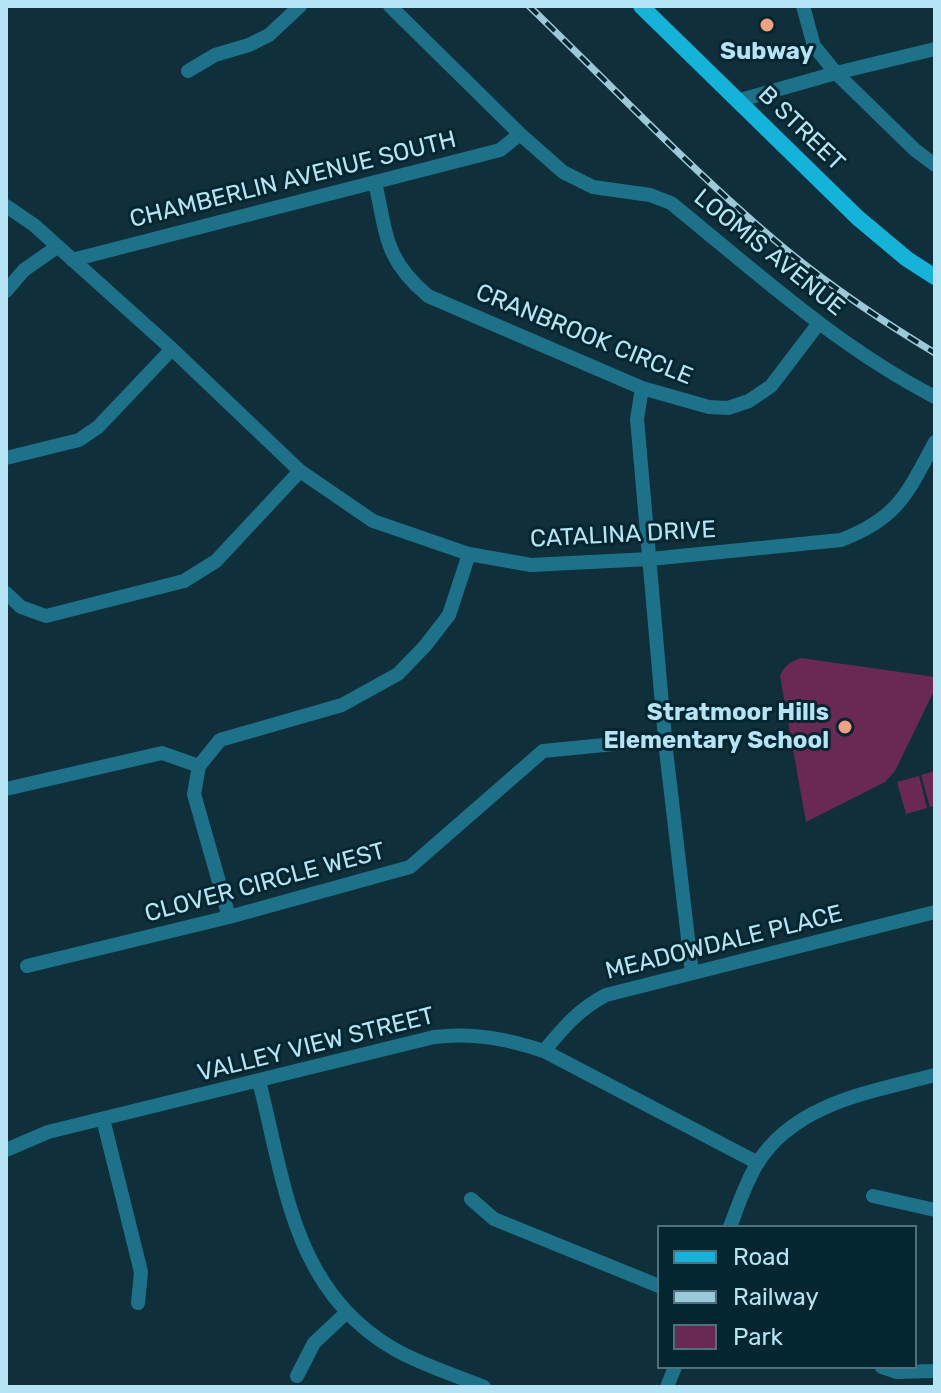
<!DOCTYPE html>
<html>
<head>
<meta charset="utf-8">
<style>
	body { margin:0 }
	#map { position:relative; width:941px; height:1393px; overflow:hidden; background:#0f303b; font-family:Rubik,sans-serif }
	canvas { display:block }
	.frame { position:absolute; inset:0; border:8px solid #b5e4f4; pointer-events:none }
	.legend { position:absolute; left:657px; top:1225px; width:260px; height:144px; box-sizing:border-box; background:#042630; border:2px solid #4b727e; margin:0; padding:10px 14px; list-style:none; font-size:24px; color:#b5e4f4 }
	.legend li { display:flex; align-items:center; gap:16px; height:40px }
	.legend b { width:40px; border:2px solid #4b727e }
</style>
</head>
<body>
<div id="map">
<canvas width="941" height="1393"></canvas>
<div class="frame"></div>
<ul class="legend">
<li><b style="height:10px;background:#13b3da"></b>Road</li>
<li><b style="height:10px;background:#9cc9d8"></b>Railway</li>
<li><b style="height:22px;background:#6a2855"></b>Park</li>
</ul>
</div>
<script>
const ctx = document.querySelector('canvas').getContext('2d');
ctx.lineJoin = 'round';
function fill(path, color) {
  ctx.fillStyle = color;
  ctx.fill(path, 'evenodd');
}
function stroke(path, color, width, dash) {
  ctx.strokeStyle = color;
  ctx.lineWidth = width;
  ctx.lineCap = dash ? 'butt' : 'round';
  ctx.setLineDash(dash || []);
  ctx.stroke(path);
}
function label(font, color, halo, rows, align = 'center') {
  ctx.font = font + ' Rubik,sans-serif';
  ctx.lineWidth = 6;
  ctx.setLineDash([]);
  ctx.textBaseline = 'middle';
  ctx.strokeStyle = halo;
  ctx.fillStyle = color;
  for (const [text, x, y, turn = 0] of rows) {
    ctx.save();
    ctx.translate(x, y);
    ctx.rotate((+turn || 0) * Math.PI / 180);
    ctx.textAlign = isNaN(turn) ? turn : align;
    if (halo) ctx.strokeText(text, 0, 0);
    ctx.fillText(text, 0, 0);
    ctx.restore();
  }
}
fill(new Path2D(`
	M 801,658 L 935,677 L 935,689 L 895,771 L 885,782 L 806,822 L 780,676 C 783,667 792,660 801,658 Z
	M 935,771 L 935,806 L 930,807 L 921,775 Z
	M 919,776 L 927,808 L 906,814 L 897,782 Z`), '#6a2855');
stroke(new Path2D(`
	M 390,6 L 520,134 L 563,172 L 593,187 L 650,195 L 671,203 C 756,272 838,347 935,397
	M 803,6 L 814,46 L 836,73 L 915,150 L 935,165
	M 188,71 L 215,55 L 249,45 L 269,35 L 300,6
	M 737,101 L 836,73 L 935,49
	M 375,182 C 387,235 384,259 428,296 L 642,388 L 709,407 L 728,408 L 749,401 L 771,386 L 819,323
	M 6,206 L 34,225 L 172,349 L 300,471 L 373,521 L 469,554 L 531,565 L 650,559 L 841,540 C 898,518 907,494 935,442
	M 72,260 L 500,150 L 520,134
	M 6,291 L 24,270 L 57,247
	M 642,388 L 637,419 L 666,750 L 692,973
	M 6,458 L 79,440 L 98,427 L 172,349
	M 6,593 L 21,607 L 46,616 L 184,581 L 216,561 L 300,471
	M 6,789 L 162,753 L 199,766
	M 229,917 L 194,794 L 199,766 L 220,740 L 342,705 L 398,674 L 425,646 L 449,615 L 469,554
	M 27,966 L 229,917 L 410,867 L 543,751 L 665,739
	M 544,1051 C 564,1027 579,1009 606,995 L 935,912
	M 259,1081 C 285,1183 293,1291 394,1349 C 422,1365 455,1375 484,1387
	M 103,1119 L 141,1272 L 138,1303
	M 6,1150 L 48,1132 L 434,1037 C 473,1032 507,1039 544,1051 L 758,1163
	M 873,1196 L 935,1210
	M 471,1199 L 494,1219 L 659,1286
	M 730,1227 C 738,1206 745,1184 757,1164 C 794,1103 871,1092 935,1075
	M 882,1367 L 897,1372 L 935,1371
	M 297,1376 L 314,1343 L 346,1313
	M 667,1387 L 675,1367`), '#1d7289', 14);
stroke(new Path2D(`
	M 641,6 L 858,218 L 907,259 L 935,277`), '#13b3da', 16);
const rail = new Path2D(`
	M 529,6 C 615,89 698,177 790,253 C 836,290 885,323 935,353`);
stroke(rail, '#9cc9d8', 7);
stroke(rail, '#042630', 4, [12]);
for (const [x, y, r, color] of [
	[767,25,8,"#f2a081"],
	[845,727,8,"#f2a081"]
]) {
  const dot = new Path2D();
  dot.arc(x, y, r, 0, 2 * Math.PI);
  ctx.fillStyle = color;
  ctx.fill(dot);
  stroke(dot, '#042630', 3);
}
label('bold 24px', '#b5e4f4', '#042630', [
	["Subway",767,52],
	["Stratmoor Hills",829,713,"right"],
	["Elementary School",829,741,"right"]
]);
label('24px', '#b5e4f4', '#042630', [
	["B STREET",801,129,44],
	["CHAMBERLIN AVENUE SOUTH",293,180,-14],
	["LOOMIS AVENUE",769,253,39],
	["CRANBROOK CIRCLE",584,335,22],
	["CATALINA DRIVE",623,535,-3],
	["CLOVER CIRCLE WEST",265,883,-15],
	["MEADOWDALE PLACE",724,943,-14],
	["VALLEY VIEW STREET",316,1045,-14]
]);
</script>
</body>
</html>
